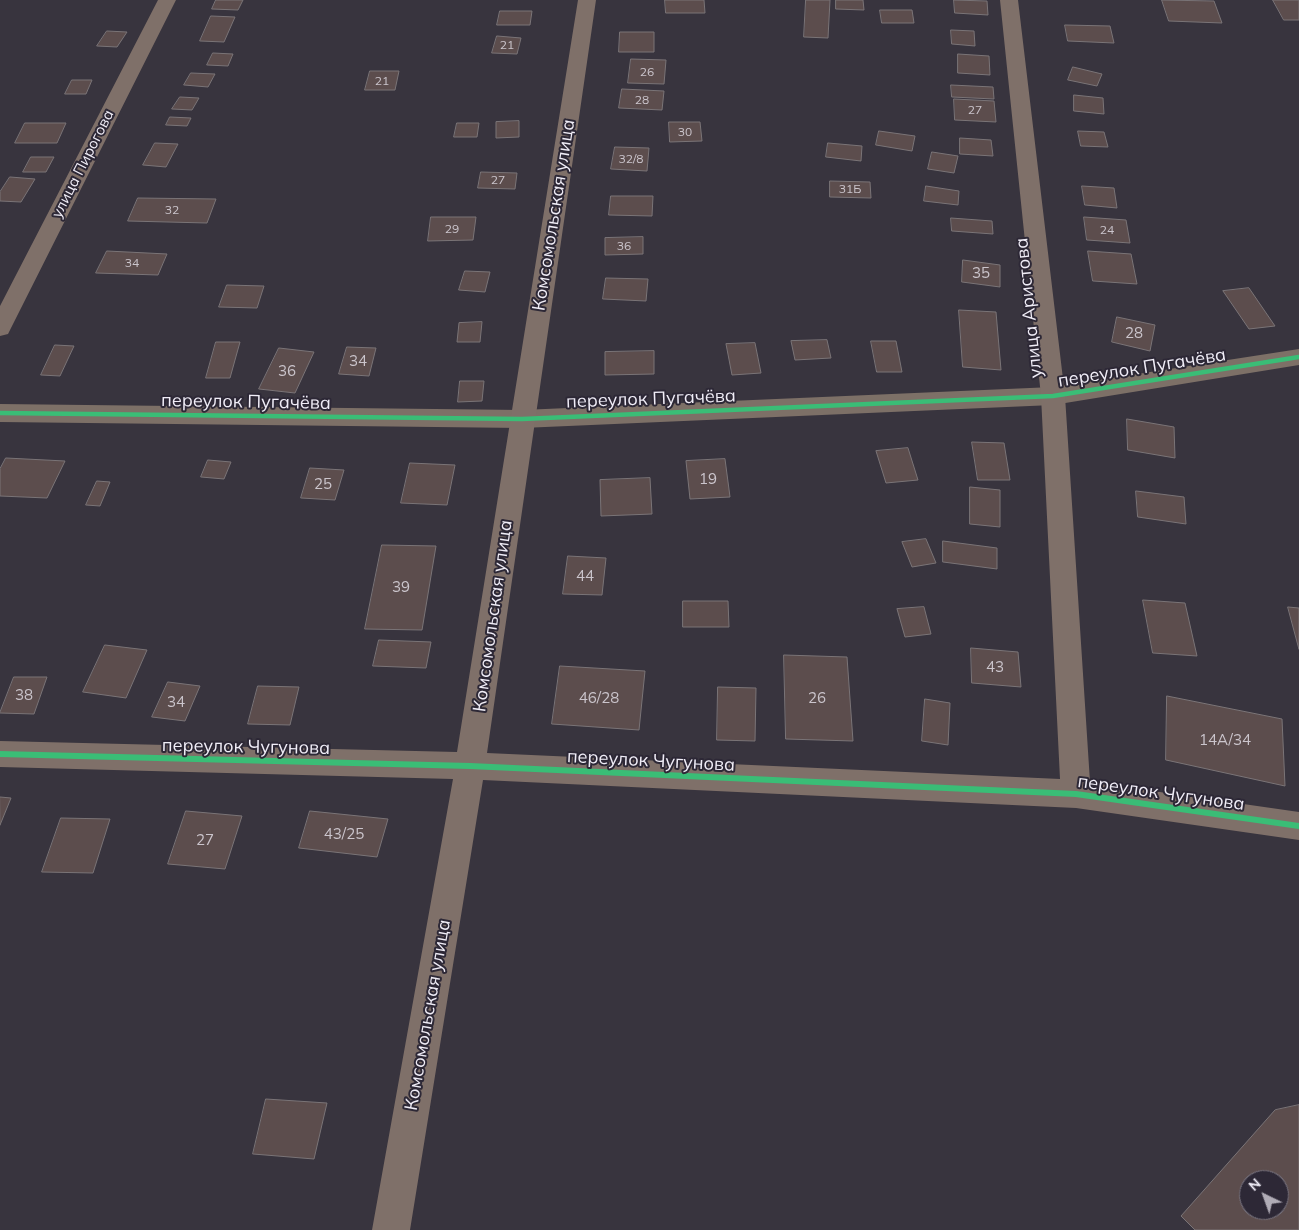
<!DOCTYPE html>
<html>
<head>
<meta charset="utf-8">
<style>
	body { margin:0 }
	#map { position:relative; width:1299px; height:1230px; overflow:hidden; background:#38343e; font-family:Mulish,sans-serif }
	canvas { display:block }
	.north { position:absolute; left:1239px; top:1170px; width:50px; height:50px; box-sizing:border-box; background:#2d2836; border:1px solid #7b7783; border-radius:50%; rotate:318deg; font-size:14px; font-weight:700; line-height:20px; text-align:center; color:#f0edf7 }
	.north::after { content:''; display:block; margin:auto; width:18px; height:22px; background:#b0acb6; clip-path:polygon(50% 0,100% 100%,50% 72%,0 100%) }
</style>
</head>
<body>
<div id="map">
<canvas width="1299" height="1230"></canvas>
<div class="north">N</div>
</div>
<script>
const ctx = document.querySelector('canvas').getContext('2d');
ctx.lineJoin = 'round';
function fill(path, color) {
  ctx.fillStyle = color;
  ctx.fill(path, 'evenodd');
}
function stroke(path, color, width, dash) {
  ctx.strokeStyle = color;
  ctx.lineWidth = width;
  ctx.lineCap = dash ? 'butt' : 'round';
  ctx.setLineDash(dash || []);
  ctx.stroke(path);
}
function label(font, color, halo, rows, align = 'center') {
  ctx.font = font + ' Mulish,sans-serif';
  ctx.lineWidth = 4;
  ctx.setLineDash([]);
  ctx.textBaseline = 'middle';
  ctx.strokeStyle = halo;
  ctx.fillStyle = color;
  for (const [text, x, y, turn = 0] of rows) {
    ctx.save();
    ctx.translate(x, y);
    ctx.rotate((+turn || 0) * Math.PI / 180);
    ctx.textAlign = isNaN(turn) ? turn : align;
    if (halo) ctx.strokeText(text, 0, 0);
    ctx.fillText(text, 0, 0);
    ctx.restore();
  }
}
const building = new Path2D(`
	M 216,0 L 243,0 L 238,10 L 212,9 Z
	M 665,0 L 704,0 L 705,13 L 666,13 Z
	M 806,0 L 830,0 L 828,38 L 804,37 Z
	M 836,0 L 863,0 L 864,10 L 836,9 Z
	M 954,0 L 987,1 L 988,15 L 955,13 Z
	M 1162,0 L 1214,1 L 1222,23 L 1169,21 Z
	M 1273,0 L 1299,0 L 1299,20 L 1284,20 Z
	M 880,10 L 912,10 L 914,23 L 882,23 Z
	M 500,11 L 532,11 L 530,25 L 497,25 Z
	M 211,16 L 235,17 L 224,42 L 200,41 Z
	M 1065,25 L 1110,26 L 1114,43 L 1068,41 Z
	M 951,30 L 974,31 L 975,46 L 952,44 Z
	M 107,31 L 127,32 L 117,47 L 97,46 Z
	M 620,32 L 654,32 L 654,52 L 619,52 Z
	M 497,36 L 521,38 L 517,54 L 492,53 Z
	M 213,53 L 233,54 L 228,66 L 207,65 Z
	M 958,54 L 989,56 L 990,75 L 958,73 Z
	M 631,59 L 666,60 L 664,84 L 628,83 Z
	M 1073,67 L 1102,74 L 1097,86 L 1068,80 Z
	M 370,71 L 399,71 L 395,90 L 365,90 Z
	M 191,73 L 215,74 L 208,87 L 184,85 Z
	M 72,80 L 92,80 L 86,94 L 65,94 Z
	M 951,85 L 993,87 L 994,99 L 952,97 Z
	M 622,89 L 664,91 L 662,110 L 619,108 Z
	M 1074,95 L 1103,98 L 1104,114 L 1074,111 Z
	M 180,97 L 199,98 L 192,110 L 172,109 Z
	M 954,99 L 994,101 L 996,122 L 955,120 Z
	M 170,117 L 191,118 L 187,126 L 166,125 Z
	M 519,121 L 519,137 L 496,138 L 496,122 Z
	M 669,122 L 700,122 L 702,141 L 670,142 Z
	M 25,123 L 66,123 L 57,143 L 15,143 Z
	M 457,123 L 479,123 L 477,137 L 454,137 Z
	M 879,131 L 915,136 L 912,151 L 876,145 Z
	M 1078,131 L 1104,132 L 1108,147 L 1081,146 Z
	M 960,138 L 991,140 L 993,156 L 960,154 Z
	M 155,143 L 178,144 L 166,167 L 143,165 Z
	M 828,143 L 862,146 L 861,161 L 826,157 Z
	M 615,147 L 649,148 L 647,171 L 611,169 Z
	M 932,152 L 958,156 L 954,173 L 928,169 Z
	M 31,157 L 54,157 L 46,172 L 23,172 Z
	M 481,172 L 517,173 L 515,189 L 478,188 Z
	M 10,177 L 35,179 L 21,202 L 0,201 L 0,192 Z
	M 830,181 L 870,182 L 871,198 L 830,197 Z
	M 926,186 L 959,191 L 958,205 L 924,201 Z
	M 1082,186 L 1114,188 L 1117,208 L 1085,205 Z
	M 611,196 L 653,196 L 652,216 L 609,215 Z
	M 138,198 L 216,199 L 207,223 L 128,221 Z
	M 431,217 L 476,217 L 473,240 L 428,241 Z
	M 1084,217 L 1126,220 L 1130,243 L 1087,240 Z
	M 951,218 L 992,221 L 993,234 L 952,231 Z
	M 643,237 L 643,254 L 605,255 L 605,238 Z
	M 107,251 L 167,254 L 158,275 L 96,273 Z
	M 1088,251 L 1131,254 L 1137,284 L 1093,281 Z
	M 963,260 L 1000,265 L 1000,287 L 962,282 Z
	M 465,271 L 490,272 L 485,292 L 459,290 Z
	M 606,278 L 648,279 L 646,301 L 603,299 Z
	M 227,285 L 264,286 L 257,308 L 219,307 Z
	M 1249,288 L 1275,326 L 1249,329 L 1223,291 Z
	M 959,310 L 996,312 L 1001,370 L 963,367 Z
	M 1117,317 L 1155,325 L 1150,351 L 1112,342 Z
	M 482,322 L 480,342 L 457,342 L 459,323 Z
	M 827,340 L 831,358 L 795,360 L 791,341 Z
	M 871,341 L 896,341 L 902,372 L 877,372 Z
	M 216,342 L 240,342 L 230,378 L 206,378 Z
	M 755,343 L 761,373 L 732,375 L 726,344 Z
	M 55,345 L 74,346 L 60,376 L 41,375 Z
	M 347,347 L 376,348 L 369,376 L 339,374 Z
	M 279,348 L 314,352 L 295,393 L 259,389 Z
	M 654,351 L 654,374 L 605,375 L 605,352 Z
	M 460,381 L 484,381 L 482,401 L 458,402 Z
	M 1127,419 L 1174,427 L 1175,458 L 1128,450 Z
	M 972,442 L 1004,443 L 1010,480 L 978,480 Z
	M 908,448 L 918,480 L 886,483 L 876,451 Z
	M 6,458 L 65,461 L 47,498 L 0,496 L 0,469 Z
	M 725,459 L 730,497 L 690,499 L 686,461 Z
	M 208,460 L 231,462 L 224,479 L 201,477 Z
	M 410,463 L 455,465 L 447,505 L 401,503 Z
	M 310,468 L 344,470 L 335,500 L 301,498 Z
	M 650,478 L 652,514 L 601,516 L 600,480 Z
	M 97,481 L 110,482 L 100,506 L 86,505 Z
	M 970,487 L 1000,490 L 1000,527 L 970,524 Z
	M 1136,491 L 1184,497 L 1186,524 L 1138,517 Z
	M 926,539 L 936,563 L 912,567 L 902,542 Z
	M 943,541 L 997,548 L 997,569 L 943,562 Z
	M 382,545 L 436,546 L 422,630 L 365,629 Z
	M 568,556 L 606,558 L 602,595 L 563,594 Z
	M 1143,600 L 1185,603 L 1197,656 L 1153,653 Z
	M 683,601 L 728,601 L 729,627 L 683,627 Z
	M 924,607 L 931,634 L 905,637 L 897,609 Z
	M 1288,607 L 1299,608 L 1299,649 Z
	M 379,640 L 431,642 L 426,668 L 373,666 Z
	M 105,645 L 147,650 L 126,698 L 83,692 Z
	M 971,648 L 1018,652 L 1021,687 L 972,683 Z
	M 784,655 L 847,657 L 853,741 L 786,739 Z
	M 560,666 L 645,671 L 639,730 L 552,724 Z
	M 14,677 L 47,677 L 34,714 L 0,713 Z
	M 168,682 L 200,686 L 185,721 L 152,717 Z
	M 258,686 L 299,687 L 290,725 L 248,724 Z
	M 718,687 L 756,688 L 755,741 L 717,740 Z
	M 1167,696 L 1282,719 L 1285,786 L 1166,760 Z
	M 925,699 L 950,703 L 948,745 L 922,741 Z
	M 0,797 L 11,798 L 0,825 Z
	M 186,811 L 242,816 L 225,869 L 168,864 Z
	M 310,811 L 388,819 L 377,857 L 299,848 Z
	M 61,818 L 110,819 L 93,873 L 42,872 Z
	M 266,1099 L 327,1103 L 314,1159 L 253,1154 Z
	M 1299,1105 L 1299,1230 L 1195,1230 L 1181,1216 L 1275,1110 ZM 1249,1180 L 1279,1180 L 1279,1210 L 1249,1210 Z`);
fill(building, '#5c4d4d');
stroke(building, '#7a7477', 1);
fill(new Path2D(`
	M 1299,349 L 1299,365 L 1053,405 L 522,428 L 0,422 L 0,404 L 522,410 L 1053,387 Z`), '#7d7067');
fill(new Path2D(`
	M 158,0 L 176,0 L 11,328 L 8,334 L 0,336 L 0,306 Z
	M 578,0 L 596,0 L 487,753 L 1060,779 L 1041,396 L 1000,0 L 1018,0 L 1065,396 L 1090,782 L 1299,812 L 1299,840 L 1076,808 L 483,780 L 410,1230 L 372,1230 L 453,779 L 0,767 L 0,741 L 457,752 Z`), '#7f7069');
stroke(new Path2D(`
	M 0,413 L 522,419 L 1053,396 L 1299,357`), '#3abd76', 4.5);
stroke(new Path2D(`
	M 0,754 L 470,766 L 1076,794 L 1299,826`), '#3abd76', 6);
label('12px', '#cbc5cc', null, [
	["21",507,45],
	["26",647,72],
	["21",382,81],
	["28",642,100],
	["27",975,110],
	["30",685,132],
	["32/8",631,159],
	["27",498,180],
	["31Б",850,189],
	["32",172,210],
	["29",452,229],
	["24",1107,230],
	["36",624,246],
	["34",132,263]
]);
label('15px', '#f0edf7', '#2d2836', [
	["улица Пирогова",83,164,-63]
]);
label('15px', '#cbc5cc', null, [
	["35",981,273],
	["28",1134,333],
	["34",358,361],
	["36",287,371],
	["19",708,479],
	["25",323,484],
	["44",585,576],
	["39",401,587],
	["43",995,667],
	["38",24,695],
	["46/28",599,698],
	["26",817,698],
	["34",176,702],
	["14А/34",1225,740],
	["43/25",344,834],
	["27",205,840]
]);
label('18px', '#f0edf7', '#2d2836', [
	["Комсомольская улица",554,215,-81],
	["улица Аристова",1029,308,-96],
	["переулок Пугачёва",1142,368,-9],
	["переулок Пугачёва",651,399,-2],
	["переулок Пугачёва",246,402,1],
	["Комсомольская улица",493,616,-82],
	["переулок Чугунова",246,747,1],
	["переулок Чугунова",651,761,3],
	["переулок Чугунова",1161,793,8],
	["Комсомольская улица",428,1015,-80]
]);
</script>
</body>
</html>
